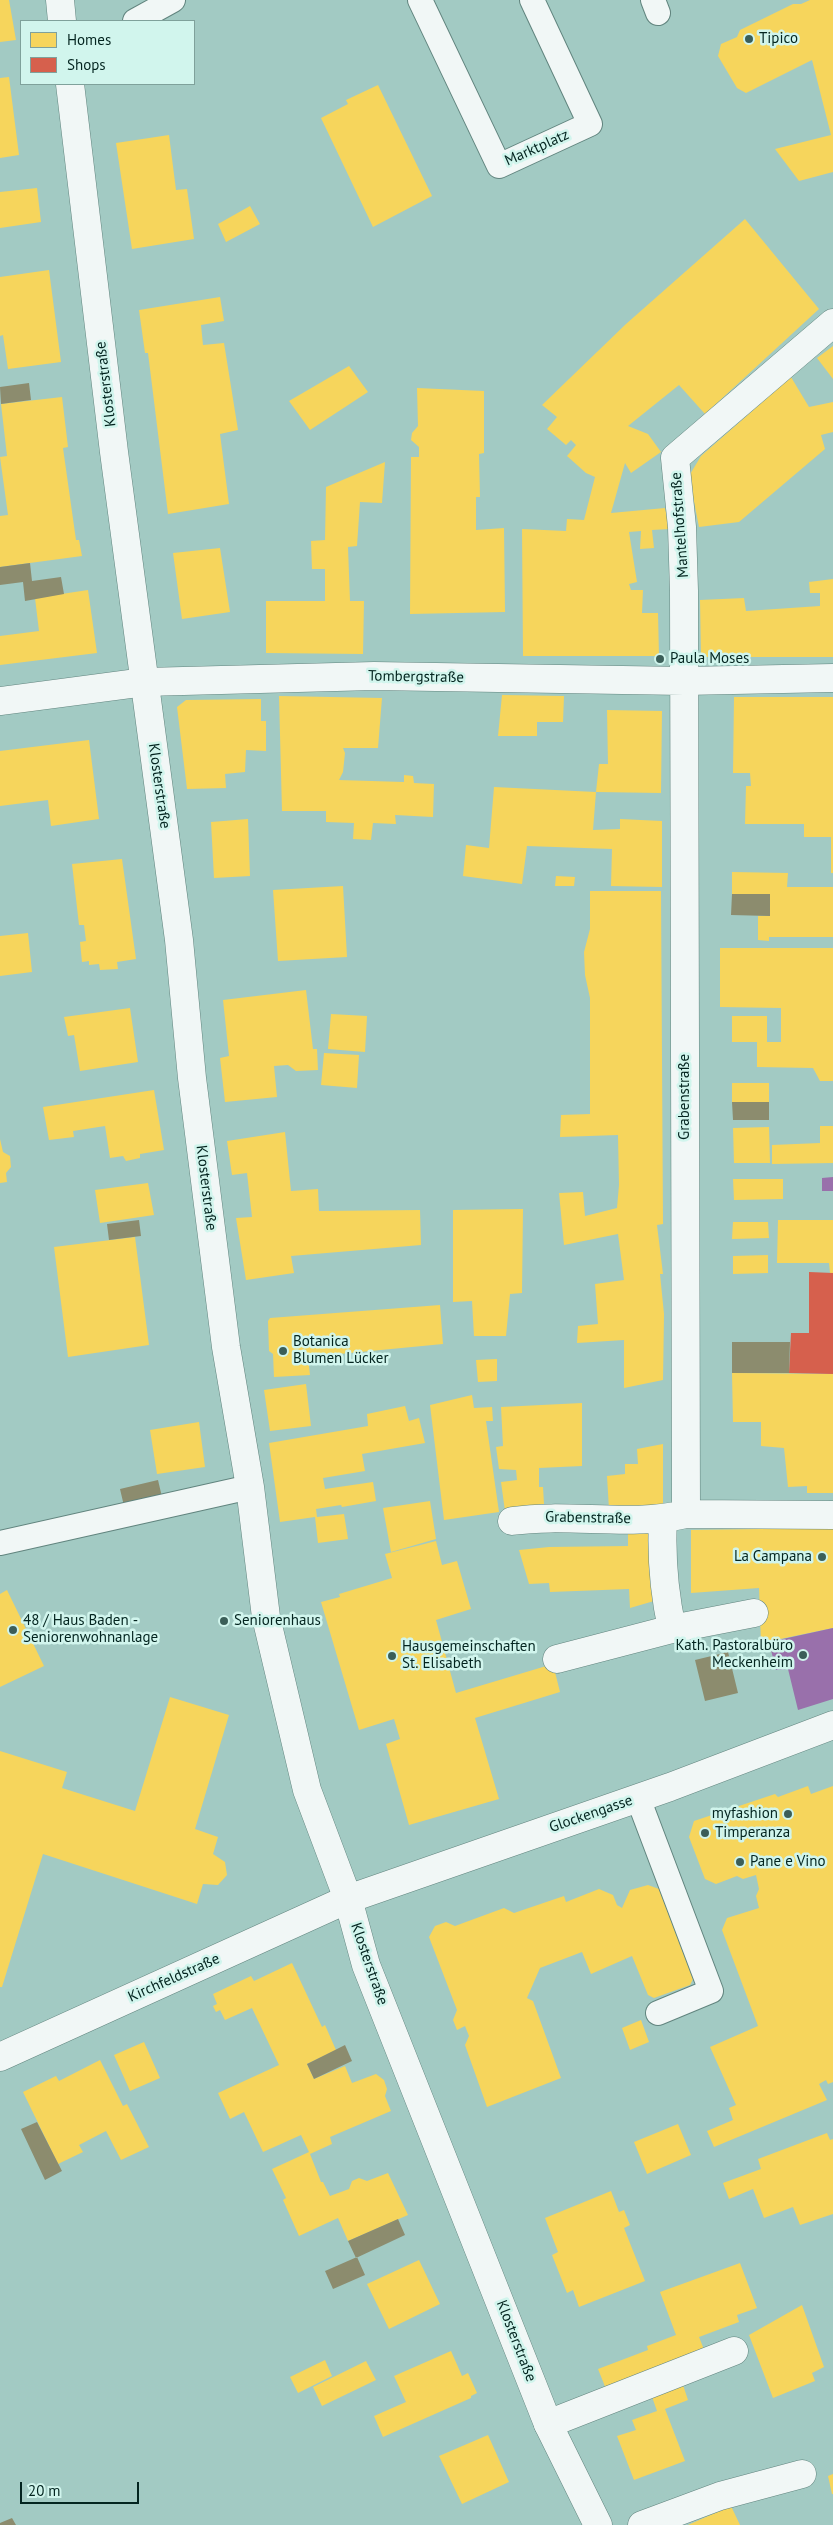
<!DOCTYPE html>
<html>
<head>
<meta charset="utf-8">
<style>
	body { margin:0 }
	#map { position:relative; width:833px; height:2525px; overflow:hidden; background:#a2cac3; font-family:"PT Sans",sans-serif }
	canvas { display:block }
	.legend { position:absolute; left:20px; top:20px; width:175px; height:65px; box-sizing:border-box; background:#d1f5ed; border:1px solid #7fa19b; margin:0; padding:6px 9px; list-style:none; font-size:15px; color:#03241f }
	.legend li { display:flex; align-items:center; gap:10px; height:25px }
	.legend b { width:25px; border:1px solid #7fa19b }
	.scale { position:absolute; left:20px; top:2482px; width:119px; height:22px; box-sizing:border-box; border:2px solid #03241f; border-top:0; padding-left:6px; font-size:15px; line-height:18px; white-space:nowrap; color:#03241f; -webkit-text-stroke:4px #d1f5ed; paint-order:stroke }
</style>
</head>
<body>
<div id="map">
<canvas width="833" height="2525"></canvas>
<ul class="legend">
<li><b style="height:14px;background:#f6d55c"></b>Homes</li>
<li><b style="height:14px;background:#d6604d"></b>Shops</li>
</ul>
<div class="scale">20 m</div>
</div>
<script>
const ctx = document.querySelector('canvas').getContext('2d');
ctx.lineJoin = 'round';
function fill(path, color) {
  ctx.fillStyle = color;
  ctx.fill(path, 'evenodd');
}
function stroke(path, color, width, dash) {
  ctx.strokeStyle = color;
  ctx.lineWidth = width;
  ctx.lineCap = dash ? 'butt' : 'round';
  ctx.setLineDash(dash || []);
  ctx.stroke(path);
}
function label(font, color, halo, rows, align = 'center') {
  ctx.font = font + ' "PT Sans",sans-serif';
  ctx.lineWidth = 5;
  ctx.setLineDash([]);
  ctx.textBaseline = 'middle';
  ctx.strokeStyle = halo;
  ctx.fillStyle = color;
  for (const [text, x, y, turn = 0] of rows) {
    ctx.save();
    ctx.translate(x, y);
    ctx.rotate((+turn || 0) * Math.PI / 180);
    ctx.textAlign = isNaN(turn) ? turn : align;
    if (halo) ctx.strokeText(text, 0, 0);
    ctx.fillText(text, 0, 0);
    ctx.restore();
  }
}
fill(new Path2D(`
	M 0,0 L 9,0 L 16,40 L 0,42 Z
	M 810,0 L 833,0 L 833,172 L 799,181 L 775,149 L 831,135 L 812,60 L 746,93 L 737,88 L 718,56 L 721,44 L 737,37 L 740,30 L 793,4 L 801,4 Z
	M 9,77 L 19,155 L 0,158 L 0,78 Z
	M 378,85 L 432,196 L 373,227 L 321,118 L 348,104 L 346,100 Z
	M 169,135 L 176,190 L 187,189 L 194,239 L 132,249 L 116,143 Z
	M 37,188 L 41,222 L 0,228 L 0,192 Z
	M 250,206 L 260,224 L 226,242 L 218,224 Z
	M 745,219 L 819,309 L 705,414 L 679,385 L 628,426 L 648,434 L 661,452 L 631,473 L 625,463 L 611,513 L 665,508 L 670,529 L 652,530 L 654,548 L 640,549 L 641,531 L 629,532 L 637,582 L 629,584 L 631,590 L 643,590 L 642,613 L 658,613 L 659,656 L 523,656 L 522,529 L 566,531 L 567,519 L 584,520 L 595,477 L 586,473 L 567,456 L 576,445 L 571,440 L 566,445 L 547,429 L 557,417 L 542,405 L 626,324 Z
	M 49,270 L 61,362 L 8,369 L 3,335 L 0,336 L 0,277 Z
	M 220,297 L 224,321 L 201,325 L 203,345 L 224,343 L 238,430 L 220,434 L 229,504 L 168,514 L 148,353 L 145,353 L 139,310 Z
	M 833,346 L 833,379 L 817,358 Z
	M 349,366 L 368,392 L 310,430 L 289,401 Z
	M 791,377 L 809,407 L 833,402 L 833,432 L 821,435 L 825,449 L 739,522 L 699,527 L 689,476 L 701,456 Z
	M 417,388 L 484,391 L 484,453 L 479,454 L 480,497 L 476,497 L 476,530 L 504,528 L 505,612 L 410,614 L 411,457 L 419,457 L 419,447 L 411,440 L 412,433 L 418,426 Z
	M 62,397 L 68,447 L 63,448 L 76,540 L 79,540 L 82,556 L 0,567 L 0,516 L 8,515 L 0,457 L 7,456 L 1,404 Z
	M 385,462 L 382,503 L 360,502 L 357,546 L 348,547 L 350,601 L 364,601 L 363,654 L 266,653 L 266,601 L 325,601 L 325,569 L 312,569 L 311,541 L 325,540 L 326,487 Z
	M 220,548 L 230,612 L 182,619 L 173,553 Z
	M 833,579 L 833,657 L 701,657 L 700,600 L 744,598 L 746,611 L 820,606 L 820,593 L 810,593 L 809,582 Z
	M 88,590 L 97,653 L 0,665 L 0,636 L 39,631 L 35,598 Z
	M 502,695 L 564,696 L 563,722 L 537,722 L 537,736 L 498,736 Z
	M 279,696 L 382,698 L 378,748 L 343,748 L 345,753 L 343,772 L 339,780 L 404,782 L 404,775 L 413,776 L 414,783 L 434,784 L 433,817 L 395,815 L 396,824 L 373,823 L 371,840 L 353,839 L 354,823 L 326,822 L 326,811 L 282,811 Z
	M 734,697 L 833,697 L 833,873 L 831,873 L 831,837 L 804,837 L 804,824 L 745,824 L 746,786 L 751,786 L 750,773 L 733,773 Z
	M 261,699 L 261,721 L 266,721 L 266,751 L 246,750 L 245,772 L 225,774 L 226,788 L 187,789 L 177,707 L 186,700 Z
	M 607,710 L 662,711 L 661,793 L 596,792 L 599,764 L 608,764 Z
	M 89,740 L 99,819 L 51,826 L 48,800 L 0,806 L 0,751 Z
	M 494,787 L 596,792 L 593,830 L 620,829 L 620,819 L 662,821 L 662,887 L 611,886 L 612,849 L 527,846 L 522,884 L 463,876 L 466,845 L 489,848 Z
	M 248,819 L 250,876 L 214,878 L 211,822 Z
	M 122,859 L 136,959 L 117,962 L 118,969 L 100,970 L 99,964 L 89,965 L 89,961 L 82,962 L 80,942 L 86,941 L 84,925 L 79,925 L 72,864 Z
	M 732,872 L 788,873 L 787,887 L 833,887 L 833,937 L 769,937 L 769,941 L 758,940 L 758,916 L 770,916 L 770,894 L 732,894 Z
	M 556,876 L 575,877 L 574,886 L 555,886 Z
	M 343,886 L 347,957 L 278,961 L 273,890 Z
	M 590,891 L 661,891 L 663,1224 L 657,1225 L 663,1274 L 660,1274 L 664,1314 L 663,1380 L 624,1388 L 624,1340 L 577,1343 L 578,1326 L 598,1324 L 595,1284 L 624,1280 L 618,1234 L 564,1245 L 559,1193 L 583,1192 L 585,1216 L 617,1208 L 619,1185 L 618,1135 L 560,1137 L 561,1115 L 590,1114 L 590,998 L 585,975 L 584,952 L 590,929 Z
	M 28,933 L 32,972 L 0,976 L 0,936 Z
	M 720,948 L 833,948 L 833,1081 L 820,1081 L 813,1068 L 757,1067 L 757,1042 L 732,1042 L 732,1016 L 767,1016 L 767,1042 L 781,1042 L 781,1008 L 720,1007 Z
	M 306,990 L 313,1049 L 317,1049 L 318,1070 L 296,1071 L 288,1065 L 274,1066 L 277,1097 L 225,1102 L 220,1058 L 229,1056 L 223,1000 Z
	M 130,1008 L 138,1062 L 80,1071 L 74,1035 L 68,1036 L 64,1017 Z
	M 331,1014 L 367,1016 L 365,1052 L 328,1049 Z
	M 324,1053 L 359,1055 L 357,1088 L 321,1085 Z
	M 732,1083 L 769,1083 L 769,1102 L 732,1102 Z
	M 154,1090 L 164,1150 L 140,1154 L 140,1158 L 126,1161 L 123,1156 L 110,1158 L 105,1126 L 73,1131 L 74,1137 L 49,1140 L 43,1107 Z
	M 820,1126 L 833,1126 L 833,1163 L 772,1164 L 772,1145 L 820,1143 Z
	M 769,1127 L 770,1163 L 734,1163 L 733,1128 Z
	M 285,1132 L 291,1191 L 318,1189 L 319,1211 L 420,1210 L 421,1245 L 291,1256 L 294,1273 L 246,1280 L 236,1218 L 252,1217 L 247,1173 L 232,1175 L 227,1141 Z
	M 0,1139 L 3,1152 L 10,1156 L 11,1167 L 6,1173 L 7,1182 L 0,1183 Z
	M 733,1179 L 783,1179 L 783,1199 L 734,1200 Z
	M 148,1183 L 154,1215 L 100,1223 L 95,1190 Z
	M 523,1209 L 522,1293 L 510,1294 L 506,1336 L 474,1336 L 472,1301 L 453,1302 L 453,1210 Z
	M 778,1220 L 833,1220 L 833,1273 L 830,1273 L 829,1263 L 777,1263 Z
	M 733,1222 L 768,1222 L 769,1238 L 732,1239 Z
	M 135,1237 L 149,1345 L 68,1357 L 54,1247 Z
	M 768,1255 L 768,1273 L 733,1274 L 733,1256 Z
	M 440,1305 L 443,1344 L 308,1357 L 310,1375 L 274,1377 L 273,1354 L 269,1351 L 268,1321 L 270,1318 Z
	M 497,1359 L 497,1381 L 478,1382 L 476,1360 Z
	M 732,1373 L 833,1374 L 833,1493 L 807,1493 L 807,1486 L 788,1487 L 784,1448 L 761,1446 L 761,1422 L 733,1422 Z
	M 306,1384 L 311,1426 L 270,1431 L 264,1390 Z
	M 472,1395 L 474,1408 L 492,1407 L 493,1421 L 486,1421 L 499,1512 L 444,1520 L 430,1405 Z
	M 582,1403 L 582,1466 L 539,1468 L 539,1487 L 543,1487 L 544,1504 L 505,1511 L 501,1482 L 517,1480 L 516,1470 L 499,1469 L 496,1447 L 503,1446 L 501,1407 Z
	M 405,1406 L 409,1421 L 419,1418 L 425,1443 L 362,1454 L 365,1471 L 323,1478 L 325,1489 L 373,1482 L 376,1501 L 342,1507 L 341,1505 L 316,1509 L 317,1517 L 344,1514 L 348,1539 L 318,1543 L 315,1517 L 280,1522 L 269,1443 L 368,1426 L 367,1414 Z
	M 199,1422 L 205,1467 L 157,1474 L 150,1430 Z
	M 663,1444 L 663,1509 L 609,1509 L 607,1476 L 625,1474 L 625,1464 L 638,1464 L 637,1449 Z
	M 430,1501 L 436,1539 L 391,1552 L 383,1508 Z
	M 628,1527 L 652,1527 L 654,1601 L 630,1608 L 629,1589 L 550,1592 L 549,1583 L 529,1584 L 519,1550 L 549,1547 L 628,1546 Z
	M 833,1528 L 833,1628 L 761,1643 L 759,1588 L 691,1593 L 691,1530 Z
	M 436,1541 L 442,1565 L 457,1561 L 471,1609 L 436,1620 L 456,1693 L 553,1664 L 560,1692 L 475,1718 L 499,1799 L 409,1825 L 386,1744 L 400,1739 L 394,1719 L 359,1730 L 321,1602 L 340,1597 L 339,1594 L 392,1578 L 385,1554 Z
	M 7,1590 L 44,1666 L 0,1687 L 0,1594 Z
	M 170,1697 L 229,1715 L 195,1829 L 218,1837 L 213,1854 L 225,1862 L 227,1875 L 218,1885 L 203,1884 L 197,1904 L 43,1854 L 2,1987 L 0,1987 L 0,1751 L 67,1772 L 62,1788 L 135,1811 Z
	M 808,1786 L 811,1794 L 833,1786 L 833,2082 L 828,2084 L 826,2080 L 819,2084 L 827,2100 L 714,2147 L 707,2131 L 733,2120 L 729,2108 L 736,2105 L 710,2047 L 758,2026 L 722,1930 L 727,1918 L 759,1908 L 756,1896 L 759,1889 L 756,1875 L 743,1879 L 737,1876 L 716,1884 L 705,1879 L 689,1837 L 694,1821 L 775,1794 L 778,1797 Z
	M 648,1885 L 659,1889 L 693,1979 L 690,1985 L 654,1998 L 648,1995 L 632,1956 L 591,1974 L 582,1952 L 540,1968 L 527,1998 L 533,2001 L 561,2078 L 487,2107 L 465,2045 L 469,2036 L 465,2026 L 457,2030 L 453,2020 L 457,2010 L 429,1937 L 435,1926 L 446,1922 L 455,1926 L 504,1908 L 514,1913 L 564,1896 L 566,1902 L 599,1889 L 613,1895 L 617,1905 L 622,1908 L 630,1890 Z
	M 292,1963 L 322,2027 L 325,2025 L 336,2050 L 307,2064 L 314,2079 L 345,2066 L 352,2083 L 376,2074 L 384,2080 L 387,2089 L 385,2096 L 391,2111 L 330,2137 L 332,2144 L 310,2154 L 321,2182 L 323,2182 L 330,2196 L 349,2189 L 352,2181 L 359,2178 L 367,2181 L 388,2173 L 408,2215 L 348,2241 L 338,2218 L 299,2236 L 283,2200 L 286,2198 L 272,2169 L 309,2152 L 301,2135 L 263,2152 L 244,2112 L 230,2119 L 218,2093 L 279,2065 L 252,2008 L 225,2020 L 220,2010 L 216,2012 L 213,2006 L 217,2004 L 213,1994 L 251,1976 L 254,1981 Z
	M 641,2020 L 649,2042 L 630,2050 L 622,2028 Z
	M 144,2042 L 160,2078 L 130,2091 L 114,2055 Z
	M 100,2060 L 123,2106 L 127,2104 L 149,2147 L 121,2160 L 106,2131 L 79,2145 L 83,2152 L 58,2164 L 23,2092 L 56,2076 L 59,2081 Z
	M 678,2124 L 691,2155 L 647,2174 L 634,2142 Z
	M 827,2133 L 830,2140 L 833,2139 L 833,2214 L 800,2225 L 793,2207 L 764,2218 L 753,2189 L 729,2199 L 723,2183 L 761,2169 L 758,2159 Z
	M 611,2191 L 619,2212 L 624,2210 L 630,2225 L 624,2228 L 645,2281 L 579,2307 L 573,2290 L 567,2293 L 552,2255 L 558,2252 L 545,2218 Z
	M 419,2260 L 440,2304 L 389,2329 L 367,2284 Z
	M 740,2263 L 757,2308 L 737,2315 L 739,2322 L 699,2337 L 705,2352 L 606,2389 L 598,2369 L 648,2350 L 647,2346 L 676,2335 L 660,2292 Z
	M 802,2305 L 824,2367 L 812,2373 L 815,2381 L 773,2398 L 749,2335 Z
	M 451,2351 L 462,2376 L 468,2373 L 477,2393 L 471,2396 L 471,2398 L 383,2437 L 374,2416 L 406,2402 L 394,2376 Z
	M 325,2360 L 332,2376 L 298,2393 L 290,2377 Z
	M 366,2361 L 376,2380 L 322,2406 L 313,2387 Z
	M 682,2382 L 688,2400 L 665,2409 L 685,2461 L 634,2480 L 617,2436 L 636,2430 L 632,2420 L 657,2411 L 651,2394 Z
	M 488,2435 L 509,2482 L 462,2504 L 439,2456 Z
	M 833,2474 L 833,2494 L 832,2494 L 828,2476 Z
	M 731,2506 L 740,2525 L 688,2525 Z`), '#f6d55c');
fill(new Path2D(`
	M 809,1272 L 833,1273 L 833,1374 L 789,1373 L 791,1333 L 809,1333 Z`), '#d6604d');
fill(new Path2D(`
	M 833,1177 L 833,1191 L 822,1191 L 822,1178 Z
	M 833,1628 L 833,1699 L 798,1710 L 788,1669 L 776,1670 L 769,1642 Z`), '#9970ab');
fill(new Path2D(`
	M 29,383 L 31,400 L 1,404 L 0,387 Z
	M 30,563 L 32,581 L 61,577 L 64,594 L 25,601 L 23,582 L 0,585 L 0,567 Z
	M 732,894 L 770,894 L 770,916 L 731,915 Z
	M 732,1102 L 769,1102 L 769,1120 L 733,1120 Z
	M 139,1220 L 141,1236 L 109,1240 L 107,1224 Z
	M 732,1342 L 790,1342 L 789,1373 L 732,1373 Z
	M 158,1480 L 162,1497 L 124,1506 L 120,1489 Z
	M 728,1652 L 738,1693 L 705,1701 L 695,1660 Z
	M 345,2045 L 352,2061 L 314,2079 L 307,2064 Z
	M 37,2122 L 62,2171 L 45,2180 L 21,2129 Z
	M 398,2219 L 405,2235 L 356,2258 L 348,2241 Z
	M 357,2257 L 365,2275 L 333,2289 L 325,2271 Z
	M 12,2518 L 16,2525 L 0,2525 L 0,2523 Z`), '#8c8c6e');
const lane = new Path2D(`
	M 420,0 L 499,166 L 590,124 L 532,0
	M 653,0 L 658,13
	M 135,21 L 173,0
	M 0,1543 L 250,1487
	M 638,1798 L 711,1991 L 658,2013`);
const street = new Path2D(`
	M 0,701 L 145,682 L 374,676 L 684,681 L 833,678
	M 686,1514 L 684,591 L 682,527 L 675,458 L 833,323
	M 663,1519 C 661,1557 664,1592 672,1629
	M 512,1521 C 570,1513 630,1527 686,1514 L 833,1515
	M 557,1659 L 672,1629 L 754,1613
	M 0,2057 L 348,1899 L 670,1787 L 833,1725
	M 548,2424 L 734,2351
	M 642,2525 L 720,2496 L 802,2474`);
const secondary = new Path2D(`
	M 60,0 L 62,21
	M 70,84 L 114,452 L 179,940 L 192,1078 L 226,1347 L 250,1487 L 266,1617 L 307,1790 L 348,1899 L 366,1965 L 548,2424 L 598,2525`);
stroke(lane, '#61847e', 26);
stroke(street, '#61847e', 29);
stroke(secondary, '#61847e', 29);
stroke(lane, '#f1f7f6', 24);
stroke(street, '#f1f7f6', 28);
stroke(secondary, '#f1f7f6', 28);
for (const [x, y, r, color] of [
	[749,39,5,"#3b5e58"],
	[660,659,5,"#3b5e58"],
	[283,1351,5,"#3b5e58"],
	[822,1557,5,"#3b5e58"],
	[224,1621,5,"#3b5e58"],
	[13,1630,5,"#3b5e58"],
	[803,1655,5,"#3b5e58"],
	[392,1656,5,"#3b5e58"],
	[788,1814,5,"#3b5e58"],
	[705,1833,5,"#3b5e58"],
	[740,1862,5,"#3b5e58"]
]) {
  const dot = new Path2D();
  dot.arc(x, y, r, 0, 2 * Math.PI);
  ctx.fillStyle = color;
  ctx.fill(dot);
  stroke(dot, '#d1f5ed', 2);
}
label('15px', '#03241f', '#d1f5ed', [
	["Tipico",759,39],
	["Paula Moses",670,659],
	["Botanica",293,1342],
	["Blumen Lücker",293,1359],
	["La Campana",812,1557,"right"],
	["48 / Haus Baden -",23,1621],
	["Seniorenwohnanlage",23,1638],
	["Seniorenhaus",234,1621],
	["Kath. Pastoralbüro",793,1646,"right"],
	["Meckenheim",793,1663,"right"],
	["Hausgemeinschaften",402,1647],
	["St. Elisabeth",402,1664],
	["myfashion",778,1814,"right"],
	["Timperanza",715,1833],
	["Pane e Vino",750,1862]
], 'left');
label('15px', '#03241f', '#d1f5ed', [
	["Marktplatz",537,148,-24],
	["Klosterstraße",106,384,-97],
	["Mantelhofstraße",680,525,-94],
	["Tombergstraße",416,677,1],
	["Klosterstraße",159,786,82],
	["Grabenstraße",685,1097,-90],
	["Klosterstraße",206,1188,83],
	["Grabenstraße",588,1518,1],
	["Glockengasse",591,1814,-19],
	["Klosterstraße",369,1964,71],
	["Kirchfeldstraße",174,1978,-24],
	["Klosterstraße",516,2341,69]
]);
</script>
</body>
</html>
